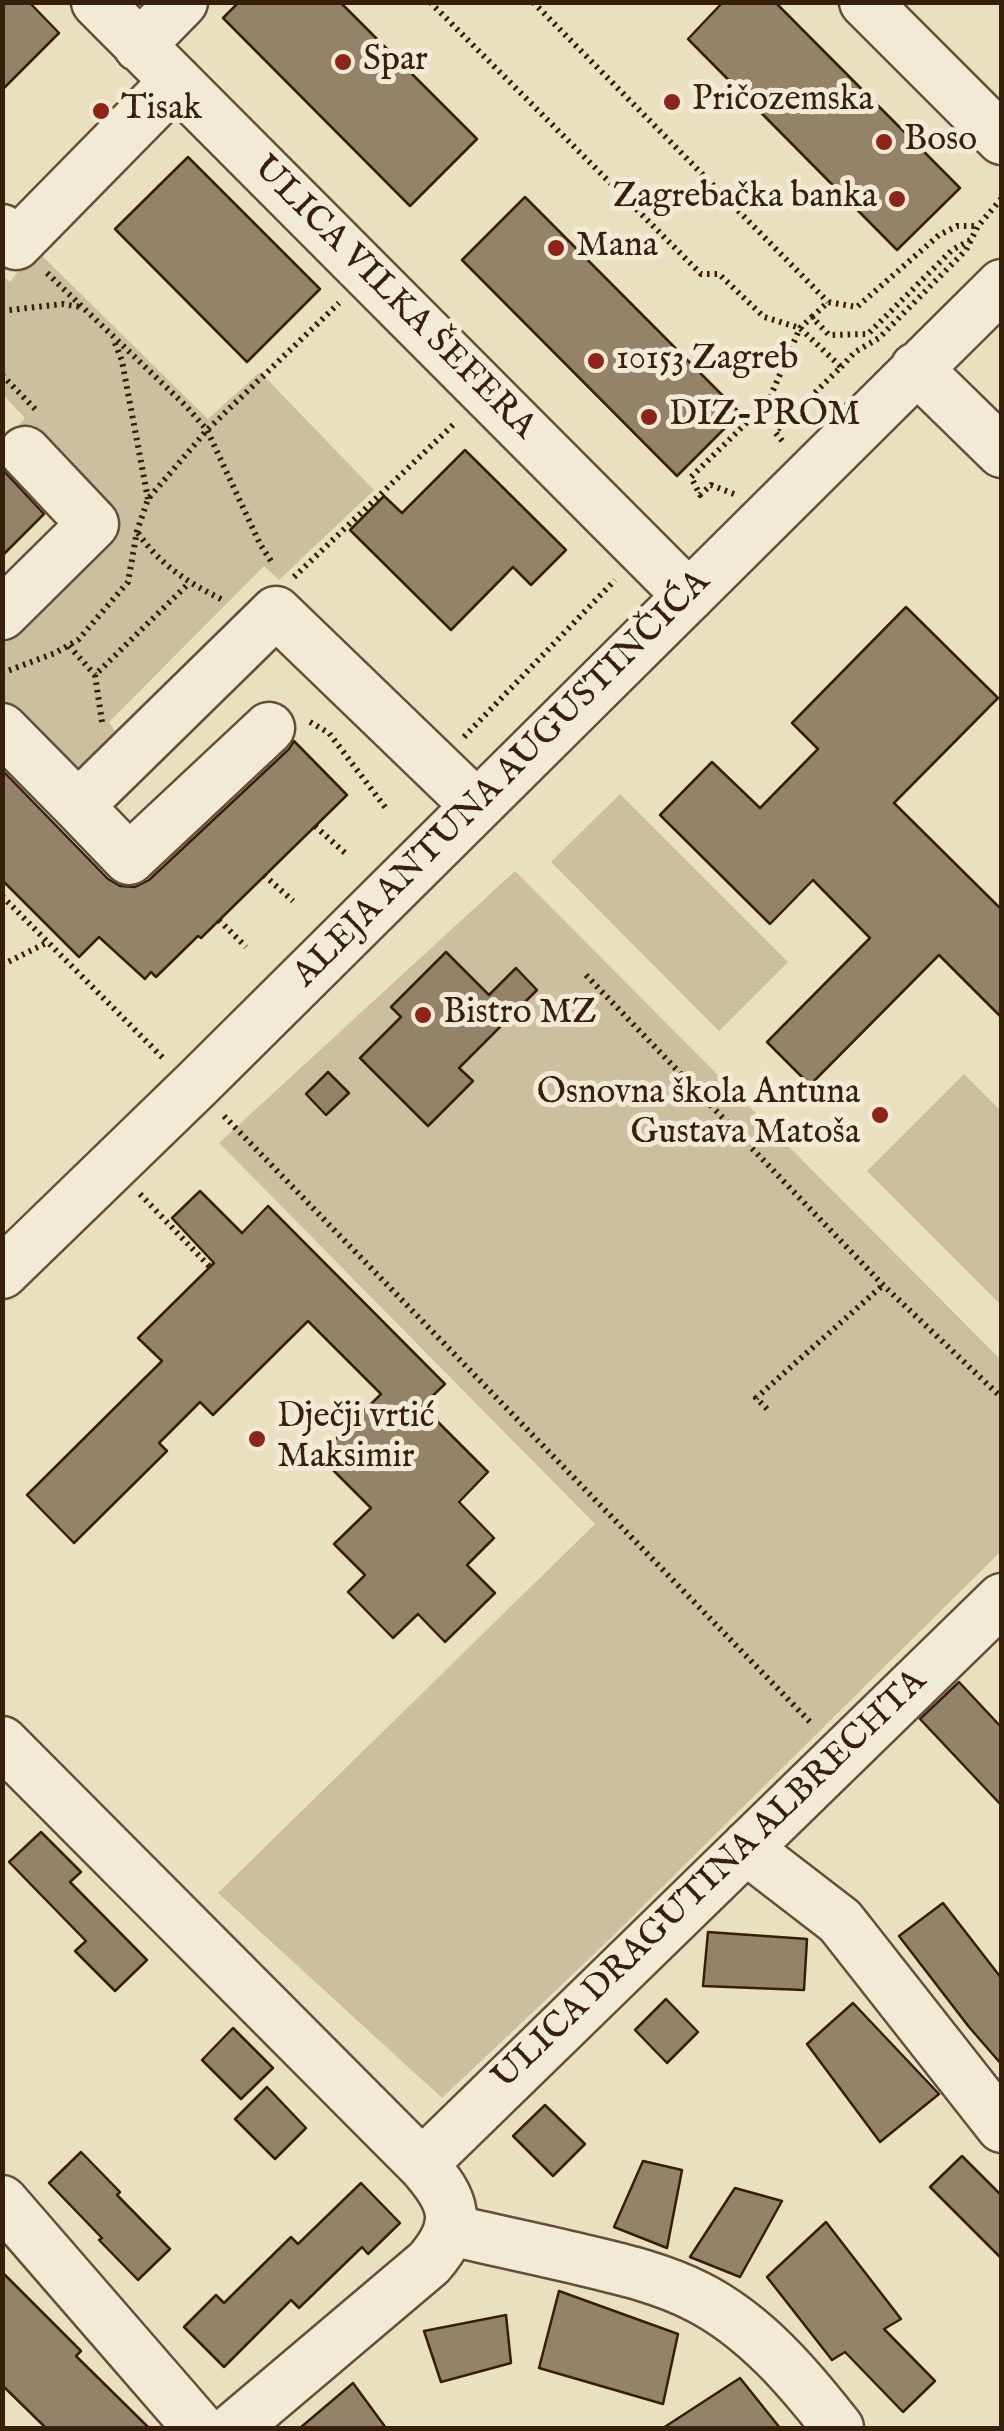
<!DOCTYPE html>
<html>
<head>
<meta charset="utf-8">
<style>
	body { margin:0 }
	#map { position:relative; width:1004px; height:2431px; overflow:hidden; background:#e9e0bf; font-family:"IM FELL English",serif }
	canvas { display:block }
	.frame { position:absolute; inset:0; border:5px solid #371f0b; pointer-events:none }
</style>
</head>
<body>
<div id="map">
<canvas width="1004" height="2431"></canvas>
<div class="frame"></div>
</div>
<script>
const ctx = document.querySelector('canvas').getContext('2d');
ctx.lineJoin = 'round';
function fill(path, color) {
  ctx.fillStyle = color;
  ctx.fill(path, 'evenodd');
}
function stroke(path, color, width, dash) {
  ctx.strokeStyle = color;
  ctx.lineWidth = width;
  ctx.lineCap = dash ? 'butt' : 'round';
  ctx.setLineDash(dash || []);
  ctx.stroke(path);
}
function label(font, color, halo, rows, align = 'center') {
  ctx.font = font + ' "IM FELL English",serif';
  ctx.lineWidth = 10;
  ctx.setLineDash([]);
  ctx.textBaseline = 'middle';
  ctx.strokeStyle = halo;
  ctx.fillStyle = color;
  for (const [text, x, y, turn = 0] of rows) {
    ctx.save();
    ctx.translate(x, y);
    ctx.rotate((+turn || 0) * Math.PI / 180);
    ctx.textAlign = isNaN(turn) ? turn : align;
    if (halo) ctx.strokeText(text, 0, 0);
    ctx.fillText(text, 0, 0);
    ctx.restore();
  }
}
fill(new Path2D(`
	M 35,249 L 208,419 L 260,372 L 374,490 L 279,580 L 264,566 L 109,722 L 125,747 L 86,771 L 76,770 L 3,699 L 3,639 L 112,531 L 19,425 L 25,418 L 3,395 L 2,275 L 10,282 Z
	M 620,794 L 788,962 L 719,1031 L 551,862 Z
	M 515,871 L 1001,1360 L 1001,1551 L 611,1938 L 442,2098 L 218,1893 L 595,1524 L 219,1143 Z
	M 964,1074 L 1001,1111 L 1001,1305 L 867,1171 Z`), '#cbbfa0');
const building = new Path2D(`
	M 2,2 L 29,2 L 59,33 L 2,90 Z
	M 239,2 L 340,2 L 477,139 L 410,206 L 223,18 Z
	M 723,2 L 775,2 L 960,188 L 897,250 L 688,39 Z
	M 188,157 L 320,289 L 247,362 L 115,229 Z
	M 525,197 L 740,413 L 677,476 L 462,260 Z
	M 465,450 L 566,550 L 531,585 L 513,567 L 451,630 L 350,530 L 384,496 L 402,513 Z
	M 2,469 L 44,514 L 2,556 Z
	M 906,607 L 998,698 L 894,803 L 1002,910 L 1002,1018 L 939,955 L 810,1085 L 767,1042 L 870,938 L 813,880 L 770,924 L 660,815 L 712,762 L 760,808 L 818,749 L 792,723 Z
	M 294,741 L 347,795 L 201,938 L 198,936 L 156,977 L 151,972 L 145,979 L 99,937 L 79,957 L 2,880 L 2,770 L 108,879 L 120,886 L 135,887 L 149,880 L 289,749 Z
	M 446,952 L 489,995 L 516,968 L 537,990 L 459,1068 L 473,1081 L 428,1126 L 360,1058 L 401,1017 L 391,1007 Z
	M 328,1072 L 349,1093 L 326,1115 L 306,1094 Z
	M 200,1191 L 242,1233 L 268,1206 L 445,1384 L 422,1406 L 488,1472 L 459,1502 L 494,1538 L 467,1565 L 495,1593 L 445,1642 L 418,1614 L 393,1638 L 348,1592 L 365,1575 L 334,1544 L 371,1508 L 319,1456 L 381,1394 L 308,1321 L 213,1415 L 200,1402 L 159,1443 L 167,1451 L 74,1543 L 27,1495 L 162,1361 L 138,1338 L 214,1263 L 172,1218 Z
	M 959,1682 L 1002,1728 L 1002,1806 L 920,1719 Z
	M 41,1832 L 81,1872 L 70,1882 L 147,1960 L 115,1991 L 75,1951 L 86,1941 L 9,1862 Z
	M 943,1903 L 1002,1979 L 1002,2065 L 969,2027 L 899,1936 Z
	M 708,1932 L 807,1939 L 804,1990 L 703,1986 Z
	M 666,1999 L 698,2032 L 667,2063 L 635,2030 Z
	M 853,2003 L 939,2094 L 880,2142 L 807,2044 Z
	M 233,2028 L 273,2068 L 241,2099 L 202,2060 Z
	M 267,2087 L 306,2128 L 275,2159 L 235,2119 Z
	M 545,2105 L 585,2144 L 553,2176 L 513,2136 Z
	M 81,2152 L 120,2192 L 117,2195 L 170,2249 L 138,2280 L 99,2240 L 102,2238 L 49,2183 Z
	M 962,2156 L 1002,2196 L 1002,2259 L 930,2187 Z
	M 643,2161 L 682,2170 L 667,2248 L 614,2227 Z
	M 361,2183 L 400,2223 L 368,2254 L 362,2247 L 299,2308 L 291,2300 L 224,2367 L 184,2327 L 216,2295 L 224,2303 L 291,2237 L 298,2244 Z
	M 735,2188 L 782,2201 L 740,2277 L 690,2257 Z
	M 826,2222 L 901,2319 L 884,2329 L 935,2381 L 903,2412 L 845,2352 L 832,2360 L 767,2277 Z
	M 2,2272 L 81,2351 L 76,2356 L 149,2428 L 46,2428 L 2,2385 Z
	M 559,2291 L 678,2334 L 663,2404 L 539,2368 Z
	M 506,2315 L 511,2363 L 441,2382 L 424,2331 Z
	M 740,2378 L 780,2428 L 663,2428 Z
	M 353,2383 L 386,2428 L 300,2428 Z`);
fill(building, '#948369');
stroke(building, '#371f0b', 2.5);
const minor = new Path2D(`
	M 97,2 L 689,596
	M 865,2 L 1002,139
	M 139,46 L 182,2
	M 2,230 L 16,244 L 176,81
	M 916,368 L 1002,452
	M 2,614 L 93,524 L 25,452
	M 2,729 L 78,806 L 276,612 L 476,805
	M 78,806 L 129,859 L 269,728
	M 2,1273 L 197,1084 L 1002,285
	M 2,1742 L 422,2164 C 454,2200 464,2223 429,2263 L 234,2428
	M 748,1846 L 766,1864 L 840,1921 L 1002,2127
	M 422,2164 L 1002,1599
	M 2,2201 L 199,2428
	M 451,2230 C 497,2241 542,2250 587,2261 C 625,2270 663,2279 698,2297 C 755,2326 799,2378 838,2428`);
stroke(minor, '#644f38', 55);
stroke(new Path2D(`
	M 430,2 L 701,274 L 719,274 L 764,317 L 800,328 L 841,367 L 775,432 L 783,442
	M 533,2 L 828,302
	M 47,273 L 186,406 L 207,430 L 260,544 L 273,564
	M 2,311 L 62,304 L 81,307
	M 812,317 L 828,302 L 857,307 L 939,235 L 957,226 L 978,226
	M 115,343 L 122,361 L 148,499
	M 841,367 L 855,352 L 879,338 L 966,250 L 978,226 L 1002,198
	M 2,375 L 38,412
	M 734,494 L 711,485 L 700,495 L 691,477 L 768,402 L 800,328 L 812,317 L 829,335 L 868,334 L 952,250 L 972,239
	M 138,533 C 161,566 190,584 225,601
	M 294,577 L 455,423
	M 69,646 L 95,675
	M 2,673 L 55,653 L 78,640 L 128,582 L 137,531 L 148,499 L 207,430 L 339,303
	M 102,722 L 95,675 L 189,583
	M 310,722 L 329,733 L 388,811
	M 464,737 L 615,580
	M 315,826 L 345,853
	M 264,875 L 293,901
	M 2,896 L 163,1058
	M 219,920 L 246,947
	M 2,965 L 48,942
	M 586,975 L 883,1285 L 1002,1398
	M 224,1116 L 813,1725
	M 140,1194 L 210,1267
	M 767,1409 L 756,1398 L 883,1285`), '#371f0b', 6, [2.5, 5]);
stroke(minor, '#f1ebd5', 50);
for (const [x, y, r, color] of [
	[343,62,10,"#8f2418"],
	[672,102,10,"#8f2418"],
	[101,111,10,"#8f2418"],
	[884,142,10,"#8f2418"],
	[897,199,10,"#8f2418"],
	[556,248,10,"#8f2418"],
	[596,361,10,"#8f2418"],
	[649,417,10,"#8f2418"],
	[423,1015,10,"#8f2418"],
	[880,1115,10,"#8f2418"],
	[257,1439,10,"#8f2418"]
]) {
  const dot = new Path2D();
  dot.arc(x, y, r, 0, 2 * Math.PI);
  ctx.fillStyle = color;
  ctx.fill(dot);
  stroke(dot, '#f1ebd5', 4);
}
label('35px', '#371f0b', '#f1ebd5', [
	["Spar",363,62],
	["Pričozemska",692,102],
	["Tisak",121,111],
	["Boso",904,142],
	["Zagrebačka banka",877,199,"right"],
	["Mana",576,248],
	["10153 Zagreb",616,361],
	["DIZ-PROM",669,417],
	["Bistro MZ",443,1015],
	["Osnovna škola Antuna",860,1095,"right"],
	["Gustava Matoša",860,1135,"right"],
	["Dječji vrtić",277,1419],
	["Maksimir",277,1459]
], 'left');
label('35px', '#371f0b', '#f1ebd5', [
	["ULICA VILKA ŠEFERA",393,299,45],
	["ALEJA ANTUNA AUGUSTINČIĆA",503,780,-45],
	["ULICA DRAGUTINA ALBRECHTA",711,1881,-44]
]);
</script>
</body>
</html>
